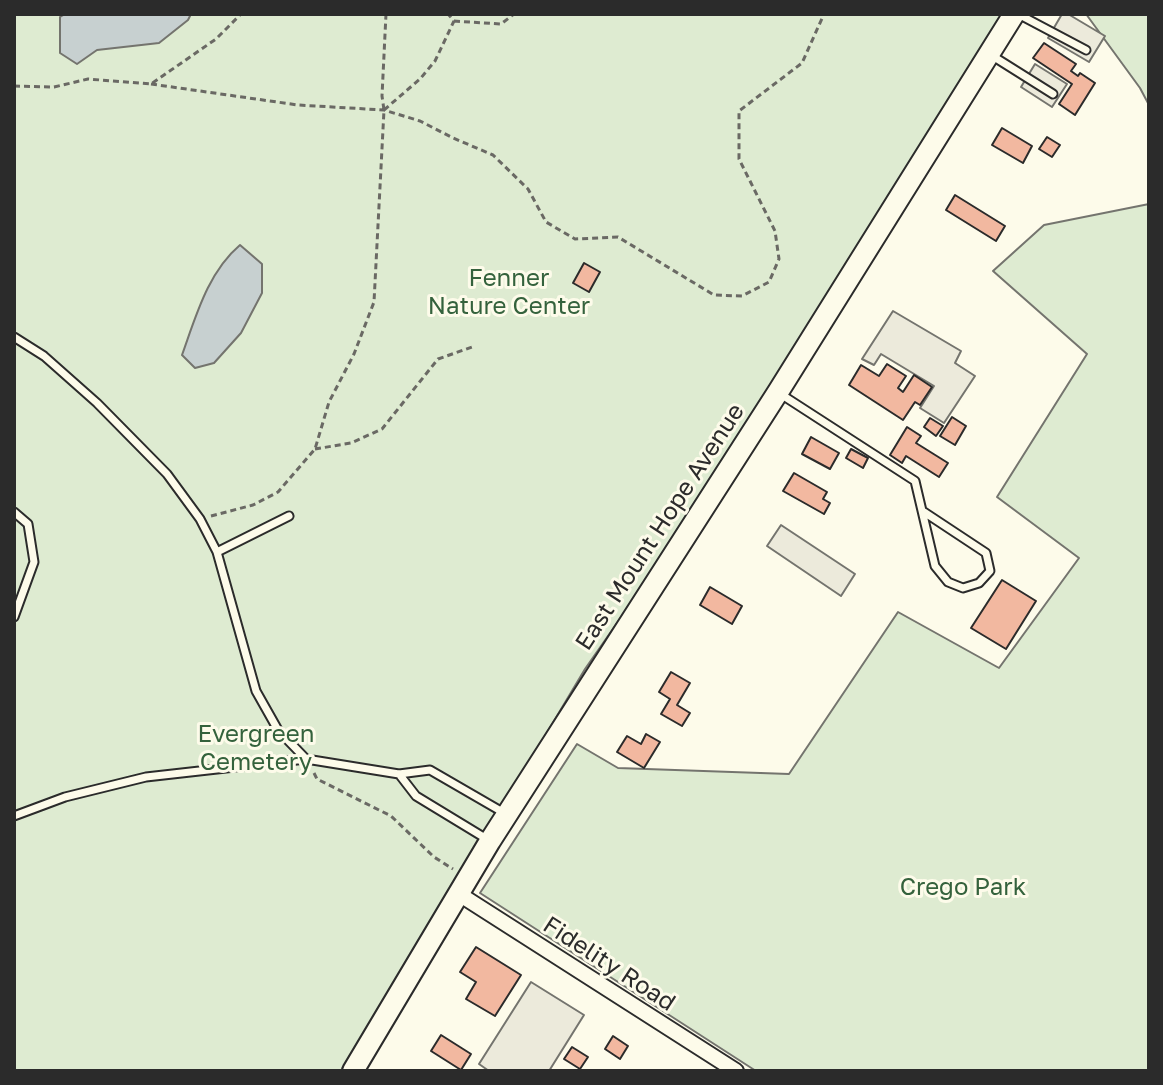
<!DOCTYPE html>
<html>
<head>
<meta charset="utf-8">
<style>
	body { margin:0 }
	#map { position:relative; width:1163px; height:1085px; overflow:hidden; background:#fdfbea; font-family:"Golos Text",sans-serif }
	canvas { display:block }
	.frame { position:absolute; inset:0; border:16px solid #2b2b2b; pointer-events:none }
</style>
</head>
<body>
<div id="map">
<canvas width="1163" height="1085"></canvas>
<div class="frame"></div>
</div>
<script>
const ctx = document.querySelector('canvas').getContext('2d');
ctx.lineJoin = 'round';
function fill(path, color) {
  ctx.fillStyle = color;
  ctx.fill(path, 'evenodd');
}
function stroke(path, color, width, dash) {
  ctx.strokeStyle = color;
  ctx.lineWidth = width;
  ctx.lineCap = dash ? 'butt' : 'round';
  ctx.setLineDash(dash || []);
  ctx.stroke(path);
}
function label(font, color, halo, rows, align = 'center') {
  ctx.font = font + ' "Golos Text",sans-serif';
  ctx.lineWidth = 6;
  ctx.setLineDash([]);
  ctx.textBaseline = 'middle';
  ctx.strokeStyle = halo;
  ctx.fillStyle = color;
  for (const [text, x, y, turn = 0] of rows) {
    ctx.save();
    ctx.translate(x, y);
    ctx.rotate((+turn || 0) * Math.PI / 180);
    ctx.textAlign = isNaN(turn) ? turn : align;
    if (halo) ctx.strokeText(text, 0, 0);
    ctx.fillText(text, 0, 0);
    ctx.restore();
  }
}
const green = new Path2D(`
	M 14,14 L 1013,14 L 778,392 L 585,669 L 345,1071 L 14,1071 Z
	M 1086,14 L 1149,14 L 1149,105 L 1140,88 Z
	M 1149,204 L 1149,1071 L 756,1071 L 480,893 L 577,744 L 618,768 L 789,774 L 898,612 L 999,668 L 1079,558 L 997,497 L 1087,354 L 993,271 L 1044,225 Z`);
fill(green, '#deebd1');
stroke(green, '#74746e', 2);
const parking = new Path2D(`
	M 1062,14 L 1068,14 L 1105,36 L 1089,62 L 1048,38 Z
	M 1035,64 L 1067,84 L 1052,107 L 1021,87 Z
	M 893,311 L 961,351 L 955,363 L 975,376 L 944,423 L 920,408 L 934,386 L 881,354 L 874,365 L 862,359 Z
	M 781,525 L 855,574 L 841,596 L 767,546 Z
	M 531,982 L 584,1015 L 549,1071 L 489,1071 L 479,1064 Z`);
fill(parking, '#eceadb');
stroke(parking, '#74746e', 2);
const water = new Path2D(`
	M 65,14 L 191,14 L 188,20 L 159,43 L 97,50 L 77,64 L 60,53 L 60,17 Z
	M 240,245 L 262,264 L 262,293 L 241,333 L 214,363 L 195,368 L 182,355 C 196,316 208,272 240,245 Z`);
fill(water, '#c7d0d0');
stroke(water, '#74746e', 2);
const building = new Path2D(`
	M 1044,43 L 1076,64 L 1071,71 L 1078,76 L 1080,73 L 1095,83 L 1075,115 L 1059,104 L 1072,84 L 1033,58 Z
	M 1002,128 L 1032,146 L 1023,163 L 992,145 Z
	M 1047,137 L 1060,145 L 1052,157 L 1039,149 Z
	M 955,195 L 1005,226 L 996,241 L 946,210 Z
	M 584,263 L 600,272 L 589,292 L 573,283 Z
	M 887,364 L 906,376 L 898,388 L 903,392 L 914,375 L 932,387 L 920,405 L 915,402 L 903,420 L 849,385 L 861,365 L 879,376 Z
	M 952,417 L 966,426 L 955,445 L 940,436 Z
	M 930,418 L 943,426 L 936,436 L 924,427 Z
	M 907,427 L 921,436 L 916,443 L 948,463 L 939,477 L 906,456 L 902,463 L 890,455 Z
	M 811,437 L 839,453 L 830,469 L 802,454 Z
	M 851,449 L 868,458 L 863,468 L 846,458 Z
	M 794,473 L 827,492 L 823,499 L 830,503 L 824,514 L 783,491 Z
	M 1002,580 L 1036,601 L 1006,649 L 971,628 Z
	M 710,587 L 742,606 L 732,624 L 700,605 Z
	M 671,672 L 690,683 L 677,705 L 690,713 L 682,726 L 661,714 L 670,699 L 659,692 Z
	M 646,734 L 660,742 L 644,768 L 617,752 L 627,736 L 641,744 Z
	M 476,947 L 521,975 L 495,1016 L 466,999 L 476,982 L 460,972 Z
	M 441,1035 L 471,1054 L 461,1070 L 431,1051 Z
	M 613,1036 L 628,1046 L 620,1059 L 605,1049 Z
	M 572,1047 L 588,1057 L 580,1069 L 564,1059 Z`);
fill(building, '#f2b8a0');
stroke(building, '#2b2b2b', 2);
const lane = new Path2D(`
	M 1018,14 L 1086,50
	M 991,55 L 1053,94
	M 14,337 L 44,356 L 97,403 L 167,474 L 200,519 L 217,552 L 256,691 L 278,730 L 306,759 L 399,774 L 430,770 L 506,814
	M 779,393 L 915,481 L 935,566 L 948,582 L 963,588 L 979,583 L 990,571 L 986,553 L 924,512
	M 14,512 L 28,524 L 34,562 L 14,617
	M 217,552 L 289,516
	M 399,774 L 416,796 L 490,841
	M 14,816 L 65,797 L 146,777 L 306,759`);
const street = new Path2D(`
	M 459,894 L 736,1071`);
const secondary = new Path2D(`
	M 353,1071 L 490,841 L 778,392 L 1014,14`);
stroke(lane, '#2b2b2b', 11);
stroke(street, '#2b2b2b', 18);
stroke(secondary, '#2b2b2b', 24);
stroke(new Path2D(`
	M 454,21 L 501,24 L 514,14
	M 151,84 L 298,105 L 384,110 L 420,121 L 453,138 L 493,155 L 528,189 L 546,222 L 575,239 L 618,237 L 714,295 L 742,296 L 769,282 L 779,259 L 775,231 L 739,159 L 739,111 L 802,63 L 824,14
	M 14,86 L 54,87 L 88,79 L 151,84 L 216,39 L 241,14
	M 384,110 L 420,79 L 435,61 L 454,21 L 448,14
	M 315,449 L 351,443 L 382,429 L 438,359 L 475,346
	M 211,516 L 253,505 L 278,492 L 315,449 L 329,402 L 354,354 L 374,302 L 384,110 L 382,96 L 386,14
	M 314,773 L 317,779 L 391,816 L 434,857 L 453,869`), '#6a6964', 3, [6, 4]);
stroke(lane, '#fdfbea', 7);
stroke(street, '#fdfbea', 14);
stroke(secondary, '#fdfbea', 20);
label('24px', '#34623c', '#fdfbea', [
	["Fenner",509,278],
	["Nature Center",509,306],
	["Evergreen",256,734],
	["Cemetery",256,762],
	["Crego Park",963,887]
]);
label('24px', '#2b2b2b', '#fdfbea', [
	["East Mount Hope Avenue",660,527,-57],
	["Fidelity Road",609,964,33]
]);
</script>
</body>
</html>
